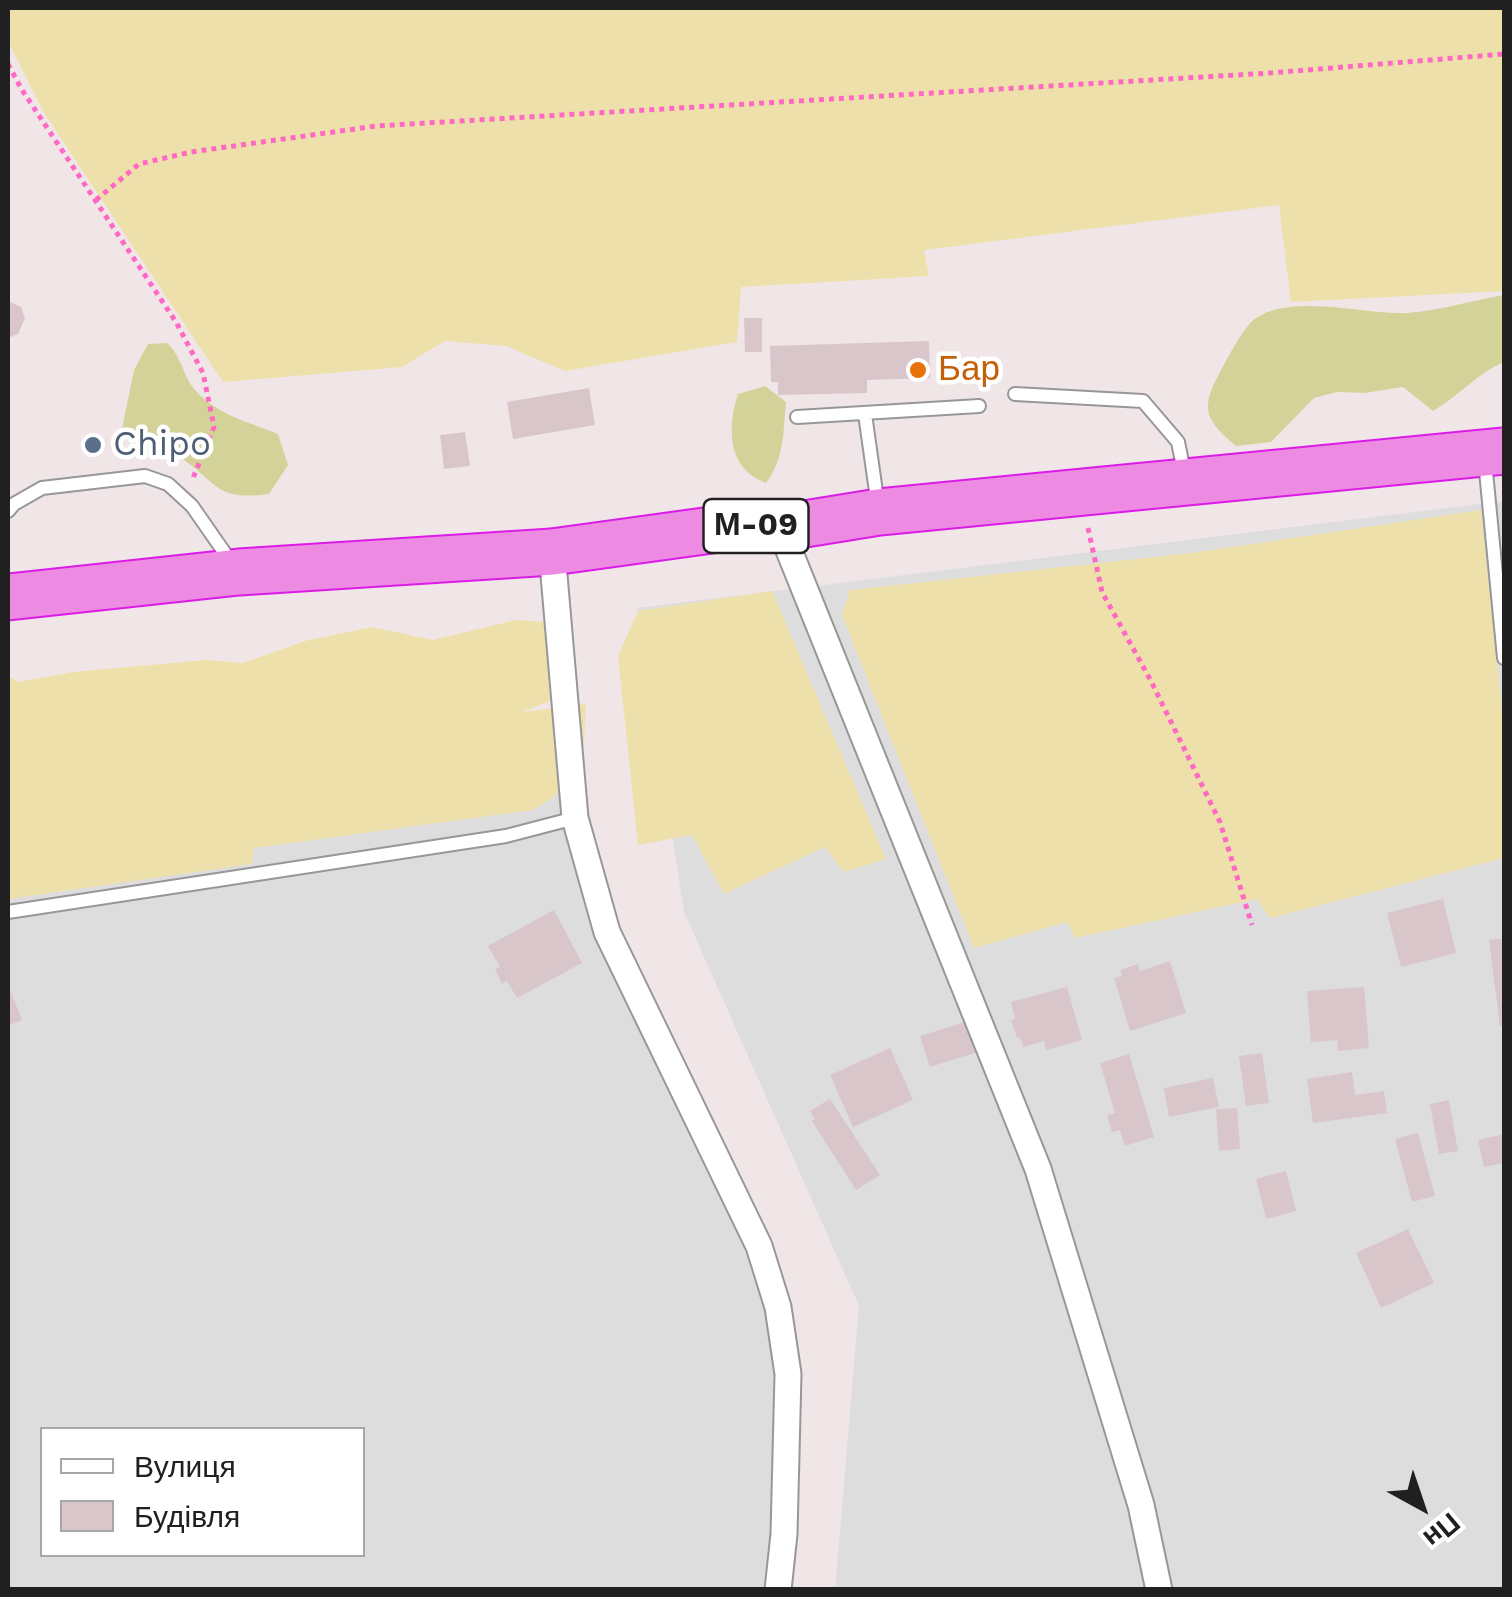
<!DOCTYPE html>
<html>
<head>
<meta charset="utf-8">
<style>
	body { margin:0 }
	#map { position:relative; width:1512px; height:1597px; overflow:hidden; background:#f1e6e7; font-family:"Work Sans",sans-serif }
	canvas { display:block }
	.frame { position:absolute; inset:0; border:10px solid #202020; pointer-events:none }
	.legend { position:absolute; left:40px; top:1427px; width:325px; height:130px; box-sizing:border-box; background:#fff; border:2px solid #a6a6a6; margin:0; padding:12px 18px; list-style:none; font-size:30px; color:#202020 }
	.legend li { display:flex; align-items:center; gap:20px; height:50px }
	.legend b { width:50px; border:2px solid #a6a6a6 }
	.north { position:absolute; left:1372px; top:1457px; width:100px; height:100px; -webkit-text-stroke:8px #fff; paint-order:stroke; rotate:140deg; font-size:28px; font-weight:700; line-height:40px; text-align:center; color:#202020 }
	.north::after { content:''; display:block; margin:auto; width:35px; height:45px; background:#202020; clip-path:polygon(50% 0,100% 100%,50% 72%,0 100%) }
</style>
</head>
<body>
<div id="map">
<canvas width="1512" height="1597"></canvas>
<div class="frame"></div>
<ul class="legend">
<li><b style="height:12px;background:#fff"></b>Вулиця</li>
<li><b style="height:28px;background:#d9c6cb"></b>Будівля</li>
</ul>
<div class="north">Пн</div>
</div>
<script>
const ctx = document.querySelector('canvas').getContext('2d');
ctx.lineJoin = 'round';
function fill(path, color) {
  ctx.fillStyle = color;
  ctx.fill(path, 'evenodd');
}
function stroke(path, color, width, dash) {
  ctx.strokeStyle = color;
  ctx.lineWidth = width;
  ctx.lineCap = dash ? 'butt' : 'round';
  ctx.setLineDash(dash || []);
  ctx.stroke(path);
}
function label(font, color, halo, rows, align = 'center') {
  ctx.font = font + ' "Work Sans",sans-serif';
  ctx.lineWidth = 9;
  ctx.setLineDash([]);
  ctx.textBaseline = 'middle';
  ctx.strokeStyle = halo;
  ctx.fillStyle = color;
  for (const [text, x, y, turn = 0] of rows) {
    ctx.save();
    ctx.translate(x, y);
    ctx.rotate((+turn || 0) * Math.PI / 180);
    ctx.textAlign = isNaN(turn) ? turn : align;
    if (halo) ctx.strokeText(text, 0, 0);
    ctx.fillText(text, 0, 0);
    ctx.restore();
  }
}
fill(new Path2D(`
	M 1504,501 L 1504,1589 L 835,1589 L 859,1306 L 684,912 L 637,608 Z
	M 578,767 L 623,967 L 787,1303 L 766,1589 L 8,1590 L 8,818 ZM 42,1430 L 362,1430 L 362,1554 L 42,1554 Z`), '#deddde');
fill(new Path2D(`
	M 8,8 L 1504,8 L 1504,291 L 1291,302 L 1279,205 L 924,250 L 929,276 L 741,287 L 737,342 L 565,371 L 506,346 L 445,341 L 402,367 L 223,382 L 44,113 L 8,41 Z
	M 1481,510 L 1504,730 L 1504,858 L 1270,918 L 1257,899 L 1075,938 L 1067,922 L 974,948 L 842,615 L 850,590 L 1192,553 Z
	M 772,591 L 886,859 L 844,872 L 825,847 L 724,894 L 692,835 L 638,845 L 618,656 L 638,611 Z
	M 516,620 L 550,622 L 571,662 L 548,702 L 522,712 L 586,704 L 583,756 L 553,798 L 532,810 L 254,848 L 252,864 L 8,899 L 8,676 L 19,682 L 72,672 L 206,660 L 243,663 L 305,641 L 372,627 L 433,640 Z`), '#eee0aa');
fill(new Path2D(`
	M 1504,295 L 1504,362 C 1478,373 1460,395 1433,411 L 1403,387 L 1364,393 L 1337,392 L 1314,398 L 1271,442 L 1236,446 C 1208,422 1199,411 1218,376 C 1226,361 1243,327 1256,318 C 1293,293 1365,315 1407,313 C 1439,311 1473,300 1504,295 Z
	M 167,343 C 182,357 183,376 195,390 C 217,415 249,422 278,434 L 288,465 L 269,494 C 215,501 219,484 180,457 C 162,445 142,440 121,434 L 134,370 L 148,344 Z
	M 765,386 L 786,402 C 783,431 785,458 766,483 C 727,469 727,428 738,394 Z`), '#d3d399');
fill(new Path2D(`
	M 8,301 L 21,307 L 25,318 L 18,334 L 8,338 Z
	M 744,318 L 762,318 L 762,352 L 745,352 Z
	M 929,341 L 930,378 L 867,380 L 867,393 L 778,395 L 778,382 L 771,382 L 770,346 Z
	M 589,388 L 595,425 L 513,439 L 507,402 Z
	M 465,432 L 470,466 L 444,469 L 440,435 Z
	M 1443,899 L 1456,953 L 1401,967 L 1387,913 Z
	M 554,910 L 582,963 L 517,998 L 507,981 L 502,984 L 495,969 L 500,967 L 488,946 Z
	M 1504,938 L 1504,1025 L 1500,1026 L 1489,940 Z
	M 1170,961 L 1186,1013 L 1130,1031 L 1114,978 L 1122,976 L 1120,970 L 1138,964 L 1140,971 Z
	M 8,985 L 22,1020 L 8,1026 Z
	M 1067,987 L 1082,1040 L 1046,1050 L 1044,1041 L 1023,1047 L 1020,1037 L 1017,1038 L 1011,1020 L 1015,1019 L 1011,1002 Z
	M 1364,987 L 1369,1048 L 1338,1051 L 1337,1040 L 1311,1042 L 1307,991 Z
	M 968,1021 L 978,1052 L 930,1067 L 920,1036 Z
	M 890,1048 L 913,1100 L 853,1127 L 830,1075 Z
	M 1262,1053 L 1269,1103 L 1246,1106 L 1239,1056 Z
	M 1129,1054 L 1154,1137 L 1125,1146 L 1120,1130 L 1112,1132 L 1107,1115 L 1115,1113 L 1100,1063 Z
	M 1352,1072 L 1355,1095 L 1384,1091 L 1387,1113 L 1313,1123 L 1307,1079 Z
	M 1213,1078 L 1219,1107 L 1169,1117 L 1164,1088 Z
	M 830,1099 L 880,1175 L 856,1190 L 812,1121 L 815,1119 L 810,1111 Z
	M 1449,1100 L 1458,1151 L 1439,1154 L 1430,1104 Z
	M 1237,1108 L 1240,1149 L 1219,1151 L 1216,1109 Z
	M 1418,1133 L 1435,1196 L 1412,1202 L 1395,1139 Z
	M 1504,1134 L 1504,1163 L 1484,1167 L 1478,1140 Z
	M 1286,1171 L 1296,1211 L 1266,1219 L 1256,1179 Z
	M 1408,1229 L 1434,1283 L 1381,1308 L 1356,1253 Z`), '#d9c6cb');
const lane = new Path2D(`
	M 1015,394 L 1143,401 L 1178,442 L 1185,476
	M 865,414 L 878,506
	M 797,417 L 979,406
	M 1485,461 L 1504,658
	M 8,511 L 14,504 L 42,488 L 145,476 L 168,484 L 192,506 L 231,562
	M 8,912 L 506,836 L 575,818`);
const street = new Path2D(`
	M 780,528 L 1038,1169 L 1141,1505 L 1159,1590
	M 552,552 L 575,818 L 607,932 L 759,1246 L 778,1307 L 788,1374 L 784,1534 L 778,1590`);
const highway = new Path2D(`
	M 8,597 L 239,572 L 552,552 L 748,525 L 780,528 L 879,512 L 1504,451`);
stroke(lane, '#979797', 16);
stroke(street, '#979797', 29);
stroke(highway, '#db1ce6', 49);
stroke(new Path2D(`
	M 8,64 L 22,90 L 176,322 L 203,373 L 214,427 L 193,478
	M 96,200 L 139,164 L 191,152 L 376,126 L 1270,73 L 1504,54
	M 1088,528 L 1102,592 L 1151,681 L 1220,822 L 1252,925`), '#ff69c4', 5, [5, 5]);
stroke(lane, '#fff', 12);
stroke(street, '#fff', 25);
stroke(highway, '#ed8ae2', 45);
for (const [x, y, r, color] of [
	[918,370,10,"#e8710a"],
	[93,445,10,"#5c6f8a"]
]) {
  const dot = new Path2D();
  dot.arc(x, y, r, 0, 2 * Math.PI);
  ctx.fillStyle = color;
  ctx.fill(dot);
  stroke(dot, '#fff', 4);
}
for (const [x, y, w] of [
	[756,526,105]
]) {
  const box = new Path2D();
  box.roundRect(x - w / 2, y - 27, w, 54, 8);
  ctx.fillStyle = '#fff';
  ctx.fill(box);
  stroke(box, '#202020', 2.5);
}
label('bold 32px', '#202020', null, [
	["М-09",756,526]
]);
label('35px', '#c56008', '#fff', [
	["Бар",938,370]
], 'left');
label('35px', '#4e5e75', '#fff', [
	["Chipo",113,445]
], 'left');
</script>
</body>
</html>
